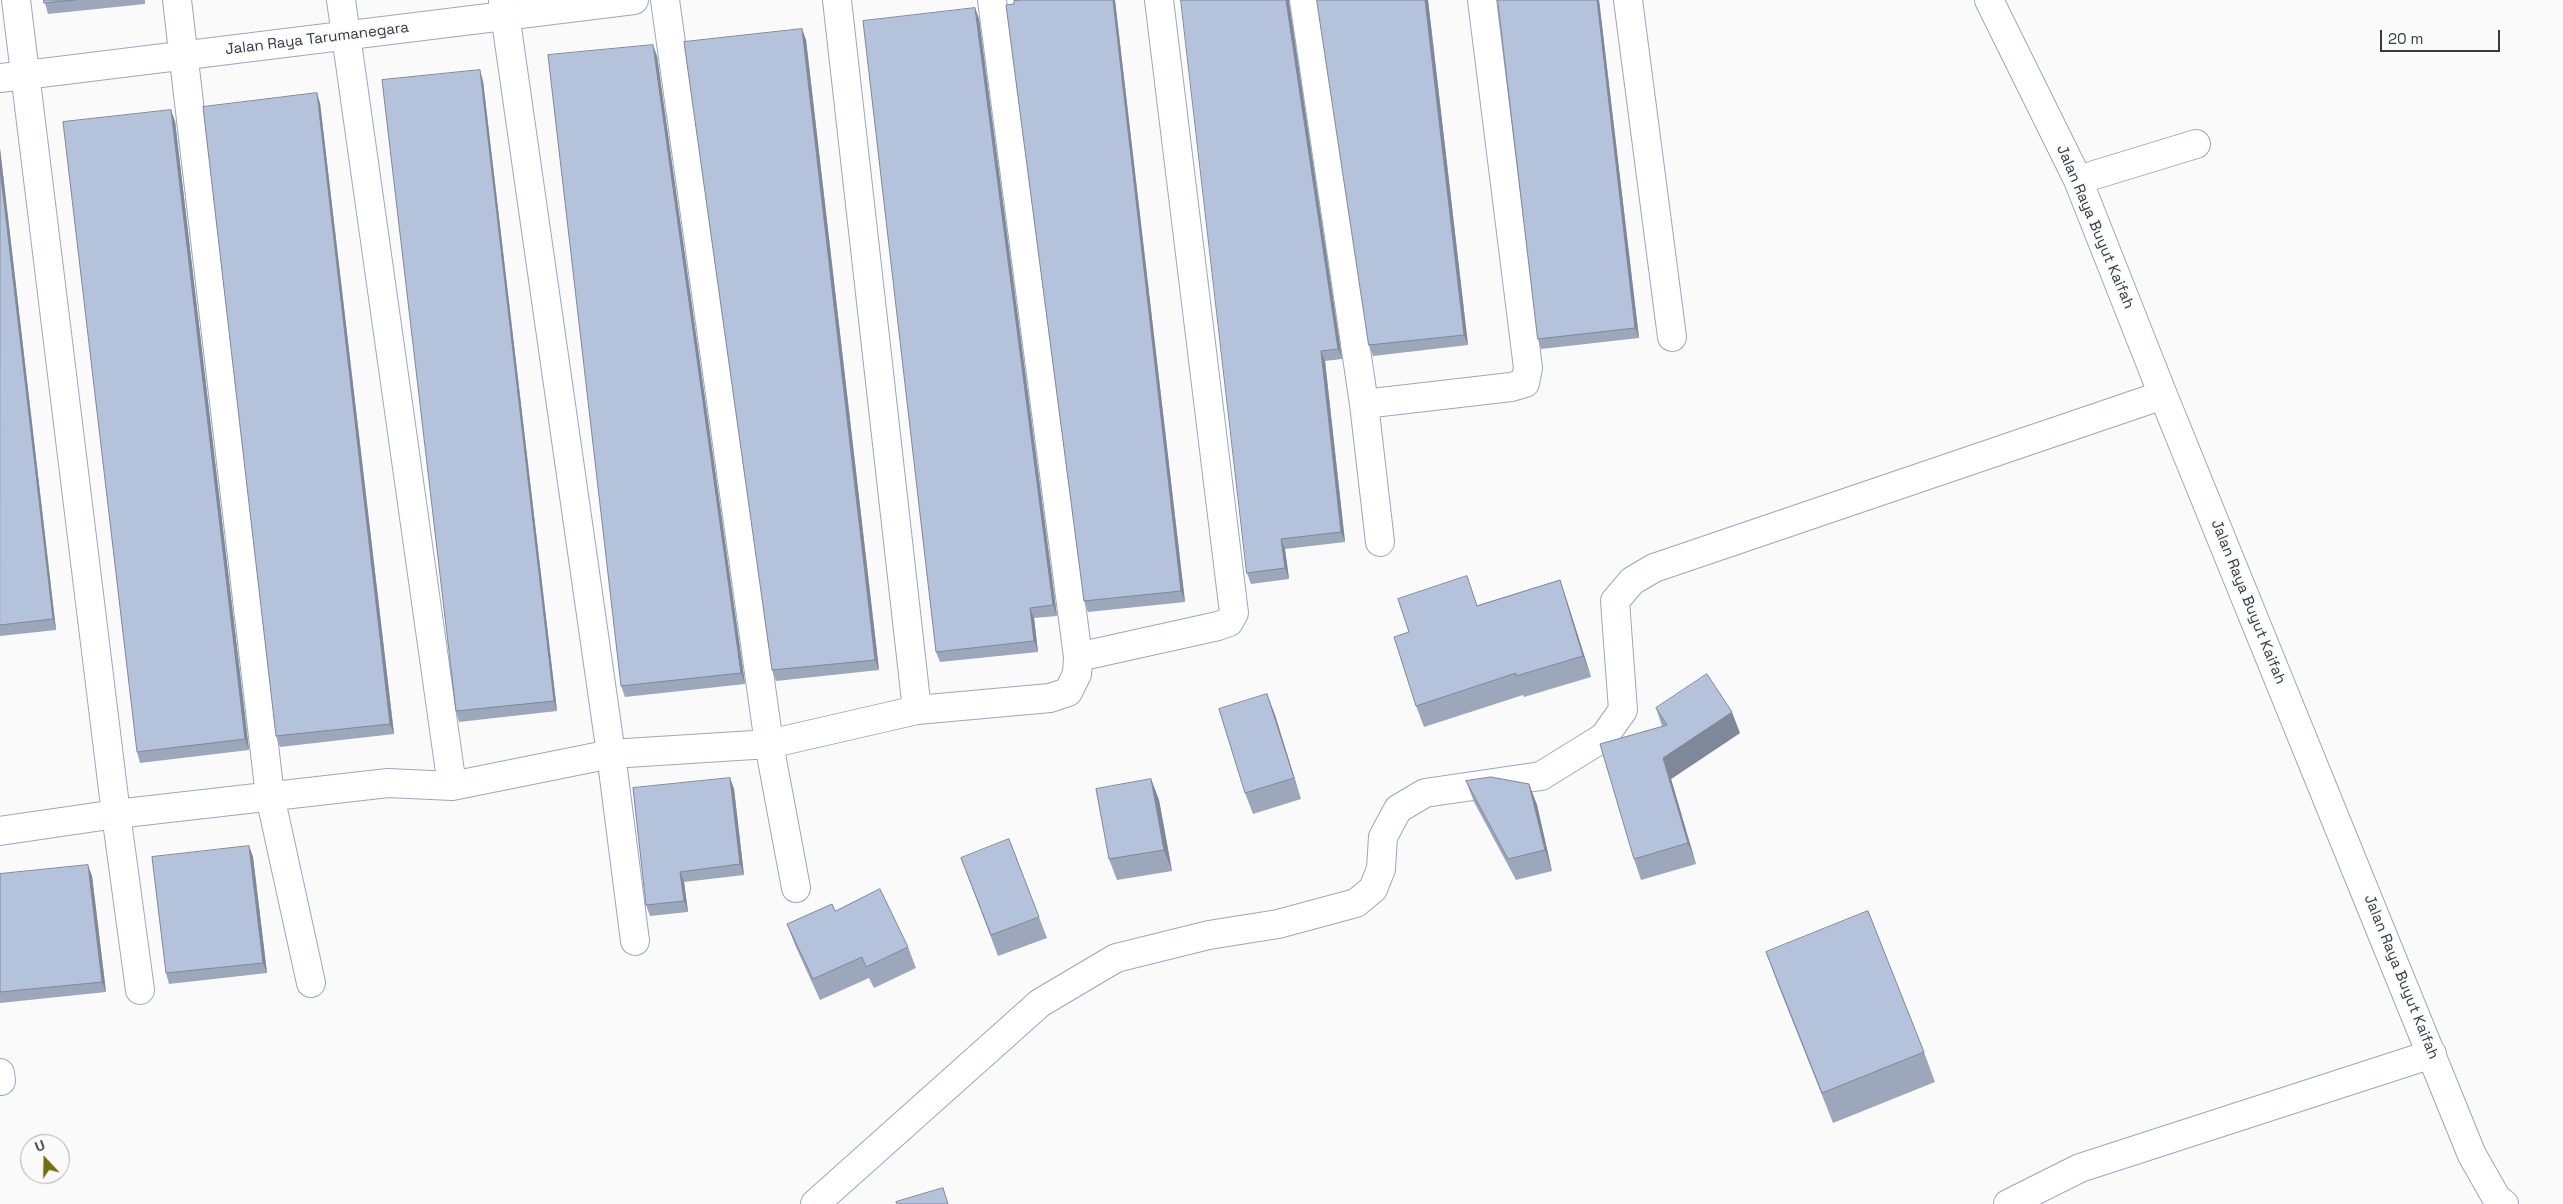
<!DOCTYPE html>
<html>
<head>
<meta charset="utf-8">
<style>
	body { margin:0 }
	#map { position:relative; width:2563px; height:1204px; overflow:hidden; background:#fafafa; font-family:"Space Grotesk",sans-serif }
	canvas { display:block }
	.north { position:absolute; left:20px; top:1134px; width:50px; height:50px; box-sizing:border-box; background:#fafafa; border:1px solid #abadb1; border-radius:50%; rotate:339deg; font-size:14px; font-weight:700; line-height:20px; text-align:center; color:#353a44 }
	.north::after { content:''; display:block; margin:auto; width:18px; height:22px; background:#726f10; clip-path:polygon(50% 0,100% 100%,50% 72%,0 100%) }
	.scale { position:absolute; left:2380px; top:30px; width:120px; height:22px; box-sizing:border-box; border:2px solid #353a44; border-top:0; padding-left:6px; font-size:15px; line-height:18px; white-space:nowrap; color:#353a44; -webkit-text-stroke:4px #fafafa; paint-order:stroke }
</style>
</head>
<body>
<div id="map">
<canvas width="2563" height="1204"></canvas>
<div class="north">U</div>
<div class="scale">20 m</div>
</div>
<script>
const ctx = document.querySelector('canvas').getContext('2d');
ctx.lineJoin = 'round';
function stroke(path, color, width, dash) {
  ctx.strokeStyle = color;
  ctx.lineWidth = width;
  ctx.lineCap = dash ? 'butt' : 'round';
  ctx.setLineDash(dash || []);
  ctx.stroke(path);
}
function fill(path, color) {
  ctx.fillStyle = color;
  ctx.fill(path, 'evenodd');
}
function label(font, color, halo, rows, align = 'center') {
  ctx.font = font + ' "Space Grotesk",sans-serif';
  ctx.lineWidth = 4;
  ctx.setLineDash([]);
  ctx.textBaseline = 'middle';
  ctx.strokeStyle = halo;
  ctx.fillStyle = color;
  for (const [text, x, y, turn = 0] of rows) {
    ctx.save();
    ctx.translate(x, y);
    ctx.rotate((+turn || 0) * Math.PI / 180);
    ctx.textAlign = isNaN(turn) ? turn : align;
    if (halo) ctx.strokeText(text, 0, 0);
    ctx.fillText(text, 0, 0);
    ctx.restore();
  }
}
const minor = new Path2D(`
	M 16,0 L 116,814 L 140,990
	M 177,0 L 270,796 L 311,983
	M 341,0 L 452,786
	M 503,0 L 611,754 L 635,941
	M 665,0 L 769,744 L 796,888
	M 837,0 L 917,710
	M 1304,0 L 1364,404 L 1380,542
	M 1628,0 L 1672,337
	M 1989,0 L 2078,180 L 2163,395 L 2472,1155 L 2497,1199 L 2504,1204
	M 0,78 L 634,0
	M 2078,180 L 2196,144
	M 1364,404 L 1511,387 L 1525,383 L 1528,368 L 1482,0
	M 1078,657 L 1218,626 L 1229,622 L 1234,613 L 1159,0
	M 0,831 L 116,814 L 388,783 L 452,786 L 611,754 L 769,744 L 917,710 L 1050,698 L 1068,692 L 1077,674 L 1078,657 L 992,0
	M 0,1073 L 1,1081
	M 815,1204 L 1040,1003 L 1116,958 L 1209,935 L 1278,924 L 1356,903 L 1373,889 L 1381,869 L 1383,837 L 1398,809 L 1425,793 L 1541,776 L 1604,737 L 1623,710 L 1615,601 L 1632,581 L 1654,568 L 2163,395
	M 2008,1204 L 2080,1168 L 2432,1054`);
stroke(minor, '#9ba7bf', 30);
stroke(minor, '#fff', 28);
fill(new Path2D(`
	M 44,0 L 145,0 L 145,4 L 48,14 Z
	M 1024,0 L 1115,0 L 1185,602 L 1088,612 L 1084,601 L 1014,4 Z
	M 1317,0 L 1428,0 L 1468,345 L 1373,356 L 1369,345 Z
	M 1498,0 L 1599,0 L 1639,338 L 1541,349 L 1538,339 Z
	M 1289,2 L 1342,359 L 1325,361 L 1345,542 L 1285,549 L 1289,579 L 1251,584 L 1247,573 Z
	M 975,8 L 979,19 L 1057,616 L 1034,618 L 1038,652 L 940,662 L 936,652 Z
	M 802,29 L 806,40 L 879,670 L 776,681 L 772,670 Z
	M 657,56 L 745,684 L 625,697 L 621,686 Z
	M 483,81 L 557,711 L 459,722 L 456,711 Z
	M 320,103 L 394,734 L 280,747 L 276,736 Z
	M 175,121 L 249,750 L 140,763 L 137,752 Z
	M 0,148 L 56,630 L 0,636 Z
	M 1560,580 L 1567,601 L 1591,677 L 1524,697 L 1523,695 L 1424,727 L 1416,706 L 1409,632 L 1478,605 Z
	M 1267,694 L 1275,715 L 1301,799 L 1253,814 L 1245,793 Z
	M 1656,708 L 1740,733 L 1671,779 L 1696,864 L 1641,880 L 1634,859 L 1662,726 Z
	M 730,778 L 734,789 L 744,875 L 684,882 L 688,912 L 650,916 L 646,905 Z
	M 1151,779 L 1159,800 L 1172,871 L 1117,880 L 1109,859 Z
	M 1466,781 L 1529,784 L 1537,805 L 1552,871 L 1516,880 L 1474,802 Z
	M 249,846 L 253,857 L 267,973 L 169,984 L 166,973 Z
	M 961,858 L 1039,917 L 1047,938 L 998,956 Z
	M 0,874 L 92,876 L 106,992 L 0,1003 Z
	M 835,911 L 908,947 L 916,968 L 874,988 L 869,978 L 820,1000 L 795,945 L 787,924 Z
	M 1766,952 L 1924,1052 L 1935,1082 L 1833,1123 L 1777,982 Z`), '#9ca7bc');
fill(new Path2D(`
	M 1113,0 L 1115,0 L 1115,1 L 1185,602 L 1181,591 Z
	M 1286,0 L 1289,0 L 1289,2 L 1342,359 L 1338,349 Z
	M 1425,0 L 1428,0 L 1468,345 L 1464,335 Z
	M 1597,0 L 1599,0 L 1639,338 L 1635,328 Z
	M 975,8 L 979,19 L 1057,616 L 1053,605 Z
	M 802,29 L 806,40 L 879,670 L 875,660 Z
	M 653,45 L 657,56 L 745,684 L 741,673 Z
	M 480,70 L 483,81 L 557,711 L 554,701 Z
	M 317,93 L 320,103 L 394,734 L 390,724 Z
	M 171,110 L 175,121 L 249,750 L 245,739 Z
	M 0,148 L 0,149 L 56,630 L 53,619 L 0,168 Z
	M 1321,351 L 1325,361 L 1345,542 L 1341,532 Z
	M 1281,539 L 1285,549 L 1289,579 L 1285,568 Z
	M 1560,580 L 1567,601 L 1591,677 L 1583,656 Z
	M 1030,608 L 1034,618 L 1038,652 L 1034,641 Z
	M 1267,694 L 1275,715 L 1301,799 L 1294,778 Z
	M 1732,712 L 1740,733 L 1671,779 L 1696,864 L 1688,843 L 1663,758 Z
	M 730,778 L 734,789 L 744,875 L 740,864 Z
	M 1151,779 L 1159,800 L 1172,871 L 1164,850 Z
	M 1529,784 L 1537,805 L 1552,871 L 1545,850 Z
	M 249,846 L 253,857 L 267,973 L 263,963 Z
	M 88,865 L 92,876 L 106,992 L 102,982 Z
	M 680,872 L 684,882 L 688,912 L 684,901 Z`), '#7f8899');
const building = new Path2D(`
	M 44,0 L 75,0 L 44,3 Z
	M 1024,0 L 1113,0 L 1181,591 L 1084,601 L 1006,5 L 1014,4 L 1014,1 Z
	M 1181,0 L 1286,0 L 1338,349 L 1321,351 L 1341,532 L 1281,539 L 1285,568 L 1247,573 Z
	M 1317,0 L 1425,0 L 1464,335 L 1369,345 Z
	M 1498,0 L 1597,0 L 1635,328 L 1538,339 Z
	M 975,8 L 1053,605 L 1030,608 L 1034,641 L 936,652 L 863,21 Z
	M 802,29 L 875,660 L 772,670 L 684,42 Z
	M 653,45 L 741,673 L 621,686 L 548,55 Z
	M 480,70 L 554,701 L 456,711 L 382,80 Z
	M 317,93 L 390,724 L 276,736 L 203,107 Z
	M 171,110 L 245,739 L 137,752 L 63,122 Z
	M 0,168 L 53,619 L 0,625 Z
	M 1467,576 L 1477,606 L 1560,580 L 1583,656 L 1516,676 L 1516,673 L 1416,706 L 1394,637 L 1409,632 L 1398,599 Z
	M 1707,674 L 1732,712 L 1663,758 L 1688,843 L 1634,859 L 1600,744 L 1667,725 L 1656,708 Z
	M 1267,694 L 1294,778 L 1245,793 L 1219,709 Z
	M 1491,777 L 1529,784 L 1545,850 L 1508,859 L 1466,781 Z
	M 730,778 L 740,864 L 680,872 L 684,901 L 646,905 L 633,788 Z
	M 1151,779 L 1164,850 L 1109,859 L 1096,789 Z
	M 1009,839 L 1039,917 L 991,935 L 961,858 Z
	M 249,846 L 263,963 L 166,973 L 152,857 Z
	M 88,865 L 102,982 L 0,992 L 0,874 Z
	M 880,889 L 908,947 L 866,967 L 862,957 L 813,979 L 787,924 L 832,904 L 835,911 Z
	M 1868,911 L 1924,1052 L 1822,1093 L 1766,952 Z
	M 943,1188 L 948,1204 L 897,1204 L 896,1202 Z`);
fill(building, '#b5c2db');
stroke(building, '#7f8899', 1);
label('15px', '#353a44', '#fafafa', [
	["Jalan Raya Tarumanegara",317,39,-7],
	["Jalan Raya Buyut Kaifah",2095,227,67],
	["Jalan Raya Buyut Kaifah",2248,602,68],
	["Jalan Raya Buyut Kaifah",2401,977,68]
]);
</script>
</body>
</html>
